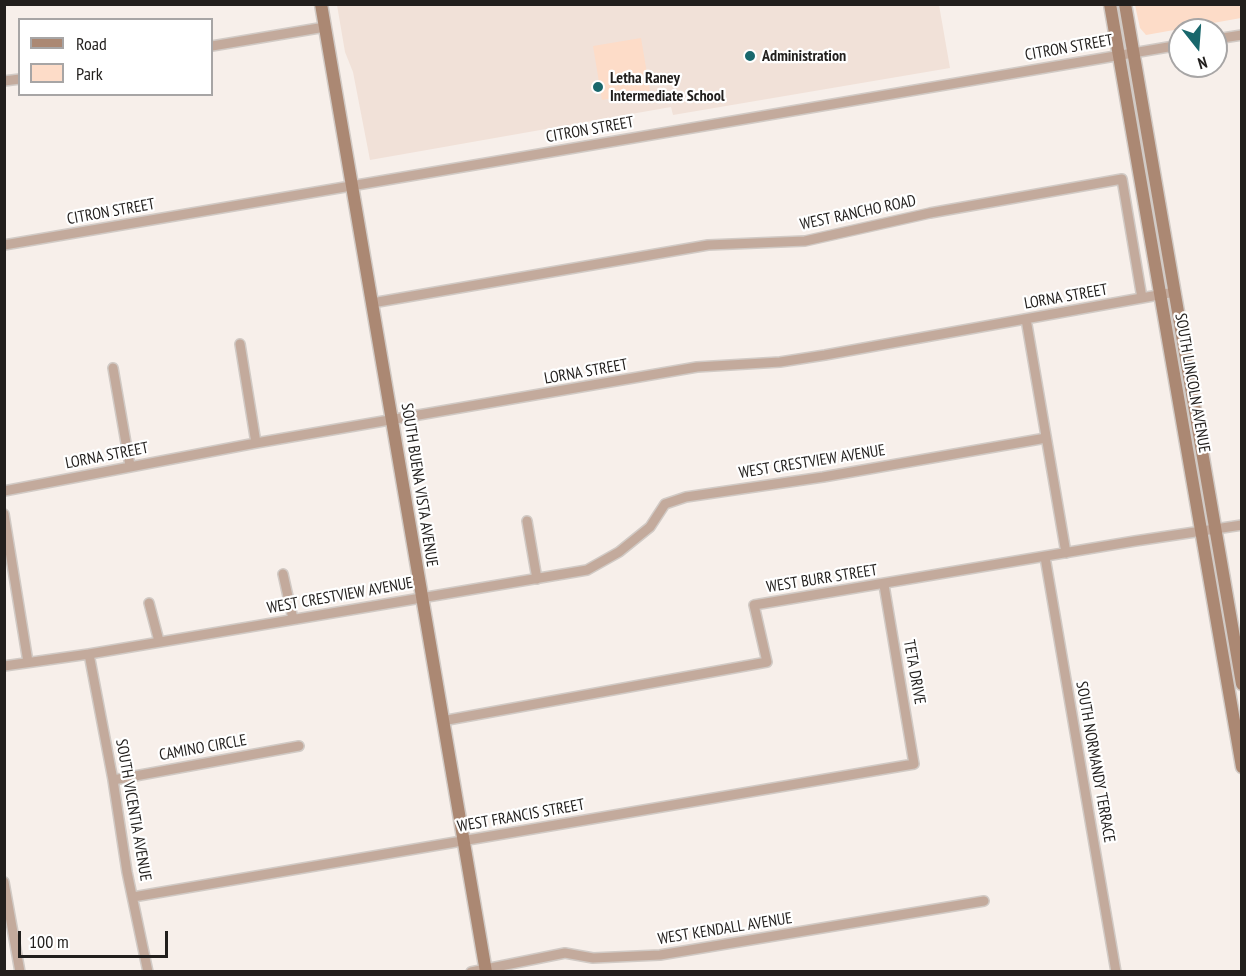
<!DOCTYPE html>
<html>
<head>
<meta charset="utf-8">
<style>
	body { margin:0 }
	#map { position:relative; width:1246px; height:976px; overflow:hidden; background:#f7efea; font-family:"PT Sans Narrow",sans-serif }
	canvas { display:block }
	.frame { position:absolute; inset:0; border:6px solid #221f1d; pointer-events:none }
	.legend { position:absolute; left:18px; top:18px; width:195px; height:78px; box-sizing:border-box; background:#fff; border:2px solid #a7a5a5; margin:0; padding:8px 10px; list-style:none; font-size:18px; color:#221f1d }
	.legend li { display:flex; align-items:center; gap:12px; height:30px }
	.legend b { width:30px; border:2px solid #a7a5a5 }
	.north { position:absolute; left:1168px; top:18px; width:60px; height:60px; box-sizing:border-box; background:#fff; border:2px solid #a7a5a5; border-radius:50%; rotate:163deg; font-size:16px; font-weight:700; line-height:24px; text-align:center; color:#221f1d }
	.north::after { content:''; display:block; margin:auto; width:21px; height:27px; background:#19676c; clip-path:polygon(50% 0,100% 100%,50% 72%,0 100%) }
	.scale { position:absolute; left:18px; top:931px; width:150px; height:27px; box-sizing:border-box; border:3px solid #221f1d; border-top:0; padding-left:8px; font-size:18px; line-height:21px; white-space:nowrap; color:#221f1d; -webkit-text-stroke:4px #fff; paint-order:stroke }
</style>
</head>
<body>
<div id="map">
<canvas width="1246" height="976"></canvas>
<div class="frame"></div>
<ul class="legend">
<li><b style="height:8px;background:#ab8873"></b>Road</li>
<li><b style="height:16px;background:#fddcc8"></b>Park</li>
</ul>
<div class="north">N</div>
<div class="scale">100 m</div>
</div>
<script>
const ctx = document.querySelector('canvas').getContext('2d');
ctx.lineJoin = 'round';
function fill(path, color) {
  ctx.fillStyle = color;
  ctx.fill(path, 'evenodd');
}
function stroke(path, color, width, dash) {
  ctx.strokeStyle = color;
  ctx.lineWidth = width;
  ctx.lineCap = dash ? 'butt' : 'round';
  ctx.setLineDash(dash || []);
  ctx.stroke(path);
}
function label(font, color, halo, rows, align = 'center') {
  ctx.font = font + ' "PT Sans Narrow",sans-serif';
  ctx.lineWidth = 4.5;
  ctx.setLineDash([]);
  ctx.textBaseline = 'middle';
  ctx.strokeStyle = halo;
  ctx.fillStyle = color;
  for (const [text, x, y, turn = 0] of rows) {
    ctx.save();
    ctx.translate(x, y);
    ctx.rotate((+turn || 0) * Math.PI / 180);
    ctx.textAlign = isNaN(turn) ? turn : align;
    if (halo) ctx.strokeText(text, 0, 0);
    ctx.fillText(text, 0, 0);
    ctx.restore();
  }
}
fill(new Path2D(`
	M 337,5 L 939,5 L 950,68 L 673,115 L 671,107 L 370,160 L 353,72 L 345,52 Z`), '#f1e1d8');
fill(new Path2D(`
	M 1135,5 L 1241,5 L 1241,18 L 1146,35 L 1140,28 Z
	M 641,38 L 650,91 L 602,100 L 593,46 Z`), '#fddcc8');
const street = new Path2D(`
	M 1216,39 L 1242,35
	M 212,46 L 325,27
	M 4,81 L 20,79
	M 4,245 L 1180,45
	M 372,303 L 708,245 L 805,241 L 930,213 L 1122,179 L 1142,298
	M 1026,319 L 1066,553
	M 240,344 L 256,443
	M 113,368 L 130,466
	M 4,491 L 256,443 L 697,367 L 780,362 L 825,355 L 1175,292
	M 4,514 L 28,662
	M 527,521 L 537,579
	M 1045,557 L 1116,972
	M 283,574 L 293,619
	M 149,603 L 159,641
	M 89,654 L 113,780 L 127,872 L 148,972
	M 4,666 L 89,654 L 587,570 L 619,552 L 650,527 L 665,504 L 686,497 L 823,477 L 1046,438
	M 442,721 L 767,662 L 754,605 L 1135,541 L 1242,525
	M 113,780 L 299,746
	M 4,882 L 20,972
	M 133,897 L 914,764 L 884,585
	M 471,972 L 565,953 L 593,958 L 660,955 L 984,901`);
const secondary = new Path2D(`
	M 321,4 L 486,972
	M 1110,4 L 1242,767
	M 1125,4 L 1242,684`);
stroke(street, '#d1cac5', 12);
stroke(secondary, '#d1cac5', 15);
stroke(street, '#c3aa9c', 9);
stroke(secondary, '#ab8873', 12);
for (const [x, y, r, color] of [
	[750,56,6,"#19676c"],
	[598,87,6,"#19676c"]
]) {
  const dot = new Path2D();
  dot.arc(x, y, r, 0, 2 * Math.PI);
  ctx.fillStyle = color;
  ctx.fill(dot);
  stroke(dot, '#fff', 2);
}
label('16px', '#221f1d', '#fff', [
	["CITRON STREET",1069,48,-10],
	["CITRON STREET",590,130,-10],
	["CITRON STREET",111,212,-10],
	["WEST RANCHO ROAD",858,213,-12],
	["LORNA STREET",1066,297,-10],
	["LORNA STREET",586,372,-10],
	["SOUTH LINCOLN AVENUE",1192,383,80],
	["LORNA STREET",107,456,-11],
	["WEST CRESTVIEW AVENUE",812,462,-9],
	["SOUTH BUENA VISTA AVENUE",419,485,81],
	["WEST BURR STREET",822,579,-9],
	["WEST CRESTVIEW AVENUE",340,596,-10],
	["TETA DRIVE",914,672,80],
	["CAMINO CIRCLE",203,748,-10],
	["SOUTH NORMANDY TERRACE",1095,762,80],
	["SOUTH VICENTIA AVENUE",133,810,80],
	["WEST FRANCIS STREET",521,816,-10],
	["WEST KENDALL AVENUE",725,929,-9]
]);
label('bold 16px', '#221f1d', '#fff', [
	["Administration",762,56],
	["Letha Raney",610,78],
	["Intermediate School",610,96]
], 'left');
</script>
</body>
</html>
